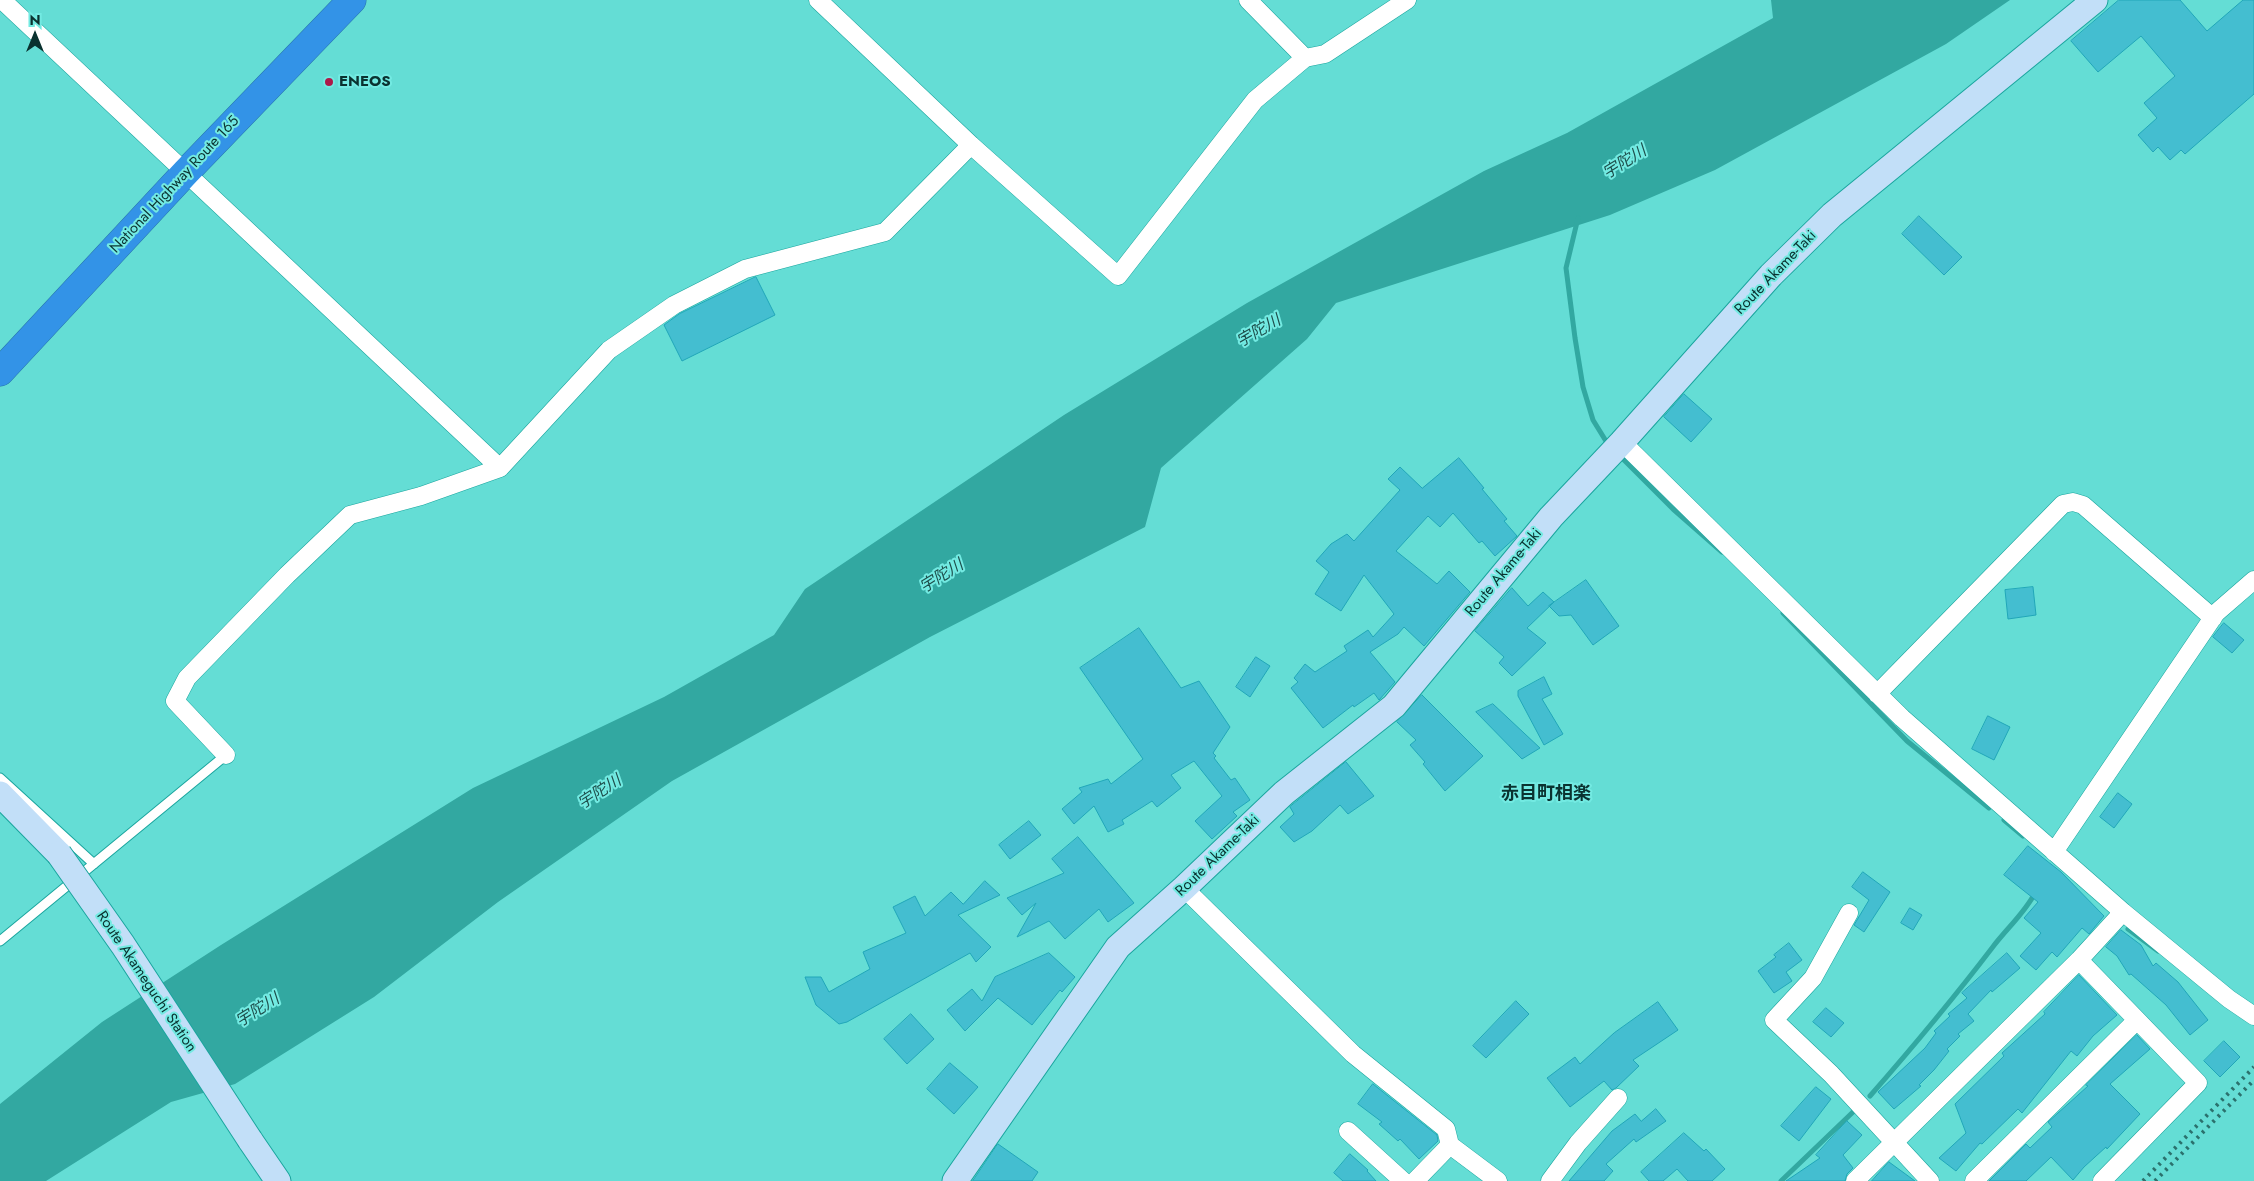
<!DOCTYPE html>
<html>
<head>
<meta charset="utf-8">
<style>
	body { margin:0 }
	#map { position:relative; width:2254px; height:1181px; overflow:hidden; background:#64ddd5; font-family:Jost,sans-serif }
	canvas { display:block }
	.north { position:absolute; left:10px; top:10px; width:50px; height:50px; -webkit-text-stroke:4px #73eae2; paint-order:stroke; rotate:0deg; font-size:14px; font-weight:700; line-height:20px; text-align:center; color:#0a3230 }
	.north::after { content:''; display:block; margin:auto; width:18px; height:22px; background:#0a3230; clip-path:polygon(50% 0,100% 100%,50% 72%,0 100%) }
</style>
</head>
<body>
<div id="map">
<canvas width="2254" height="1181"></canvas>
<div class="north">N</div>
</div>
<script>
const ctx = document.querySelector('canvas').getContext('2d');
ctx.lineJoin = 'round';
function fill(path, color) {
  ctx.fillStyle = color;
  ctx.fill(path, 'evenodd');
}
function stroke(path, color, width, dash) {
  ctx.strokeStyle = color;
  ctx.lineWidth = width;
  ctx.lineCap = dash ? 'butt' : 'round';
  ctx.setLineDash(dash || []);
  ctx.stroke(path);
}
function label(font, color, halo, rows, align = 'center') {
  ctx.font = font + ' Jost,"Noto Sans JP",sans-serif';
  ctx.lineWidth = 4;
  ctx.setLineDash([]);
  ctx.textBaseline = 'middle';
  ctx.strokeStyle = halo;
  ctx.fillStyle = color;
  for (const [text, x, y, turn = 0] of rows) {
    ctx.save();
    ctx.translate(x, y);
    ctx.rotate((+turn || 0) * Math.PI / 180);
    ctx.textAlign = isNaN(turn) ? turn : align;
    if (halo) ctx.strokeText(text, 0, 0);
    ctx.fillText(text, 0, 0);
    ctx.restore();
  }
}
fill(new Path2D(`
	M 1771,0 L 2010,0 L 1946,44 L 1715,170 L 1610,215 L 1336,303 L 1307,339 L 1161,468 L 1145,527 L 930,637 L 672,781 L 498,902 L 374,997 L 235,1084 L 171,1102 L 46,1181 L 0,1181 L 0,1104 L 102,1022 L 221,945 L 473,788 L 664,697 L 774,635 L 805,589 L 1064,415 L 1247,303 L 1484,171 L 1567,133 L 1773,18 Z`), '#32a8a1');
stroke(new Path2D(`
	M 1578,218 L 1566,268 L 1575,338 L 1583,387 L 1593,420 L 1609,446
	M 1619,455 L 1673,509 L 1722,552
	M 1783,613 L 1907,741 L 1989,808
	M 2004,820 L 2023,836
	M 2128,929 L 2158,951
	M 1870,1096 C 1912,1048 1953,999 1992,948 C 2006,929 2024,914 2035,893
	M 1781,1181 L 1853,1112`), '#32a8a1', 5);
const building = new Path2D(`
	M 2119,0 L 2180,0 L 2207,31 L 2243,0 L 2254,0 L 2254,94 L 2185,154 L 2181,150 L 2170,160 L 2158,147 L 2153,152 L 2138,135 L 2157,118 L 2144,103 L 2175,76 L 2141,36 L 2098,72 L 2071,41 Z
	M 1919,216 L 1962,257 L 1944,275 L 1902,234 Z
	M 756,277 L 775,315 L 682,361 L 664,325 L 679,314 Z
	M 1684,394 L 1712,419 L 1691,442 L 1664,417 Z
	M 1459,458 L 1484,488 L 1482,489 L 1507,519 L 1504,521 L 1517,536 L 1495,556 L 1482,541 L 1479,543 L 1453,513 L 1440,527 L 1428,516 L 1396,551 L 1437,584 L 1449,571 L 1470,592 L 1424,646 L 1404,627 L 1398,634 L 1370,652 L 1395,682 L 1379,700 L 1374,693 L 1354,707 L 1353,705 L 1323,728 L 1291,688 L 1298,682 L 1294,678 L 1305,664 L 1315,672 L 1347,651 L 1344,646 L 1368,630 L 1373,637 L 1394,614 L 1364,575 L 1341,611 L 1315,594 L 1329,572 L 1316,561 L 1331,544 L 1347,534 L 1354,541 L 1400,490 L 1388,479 L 1400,467 L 1422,488 Z
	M 1586,580 L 1619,626 L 1593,645 L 1571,615 L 1559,616 L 1549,606 Z
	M 2033,587 L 2036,615 L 2008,619 L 2005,590 Z
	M 1512,588 L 1528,606 L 1543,592 L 1554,602 L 1527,628 L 1546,643 L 1512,676 L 1499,663 L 1504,657 L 1475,631 Z
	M 2224,623 L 2244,640 L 2232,653 L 2213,637 Z
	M 1139,628 L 1181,688 L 1199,681 L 1230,727 L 1213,753 L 1216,756 L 1214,758 L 1231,780 L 1235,778 L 1250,800 L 1233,812 L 1237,816 L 1212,839 L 1195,821 L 1222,796 L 1194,761 L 1171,775 L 1181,788 L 1157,807 L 1152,801 L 1122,820 L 1124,824 L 1108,832 L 1094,806 L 1074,824 L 1062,809 L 1082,792 L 1079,788 L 1108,779 L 1111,784 L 1143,759 L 1080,668 Z
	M 1256,657 L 1270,666 L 1250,697 L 1236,687 Z
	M 1544,677 L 1552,694 L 1542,699 L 1563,734 L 1544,745 L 1518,696 L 1518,691 Z
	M 1422,695 L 1483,756 L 1445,791 L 1423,764 L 1425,762 L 1410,745 L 1416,740 L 1397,722 Z
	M 1493,704 L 1540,748 L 1522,759 L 1476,712 Z
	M 1988,716 L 2010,727 L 1994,760 L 1972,749 Z
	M 1346,762 L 1374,796 L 1348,814 L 1340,805 L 1312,831 L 1294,842 L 1280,827 L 1294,814 L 1290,807 Z
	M 2118,793 L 2132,804 L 2114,828 L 2100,817 Z
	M 1029,821 L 1041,835 L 1010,859 L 999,845 Z
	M 1078,837 L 1134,903 L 1108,922 L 1099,909 L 1065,939 L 1049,921 L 1017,937 L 1036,903 L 1022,915 L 1007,898 L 1064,873 L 1052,859 Z
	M 2028,846 L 2061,872 L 2104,916 L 2089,934 L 2082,928 L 2057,957 L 2052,952 L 2036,970 L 2020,956 L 2041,933 L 2024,918 L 2038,902 L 2004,875 Z
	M 1863,872 L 1890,892 L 1864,932 L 1854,925 L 1869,900 L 1852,887 Z
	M 985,881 L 1000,895 L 958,915 L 991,947 L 976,962 L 970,953 L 847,1022 L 839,1024 L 816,1005 L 805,977 L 821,977 L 829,992 L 870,969 L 863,952 L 906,933 L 893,907 L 915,896 L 925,916 L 951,892 L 963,904 Z
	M 1910,908 L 1922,915 L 1913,930 L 1901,923 Z
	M 2121,930 L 2141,945 L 2153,966 L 2156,963 L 2178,982 L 2208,1020 L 2190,1035 L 2166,1005 L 2131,974 L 2129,975 L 2117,956 L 2106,947 Z
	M 1789,943 L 1802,960 L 1786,972 L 1792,981 L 1774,993 L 1758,971 L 1776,957 L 1774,955 Z
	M 1049,953 L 1075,977 L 1062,992 L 1060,990 L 1032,1025 L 998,998 L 965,1031 L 947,1010 L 972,989 L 982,1001 L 995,977 Z
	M 2007,953 L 2020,968 L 1992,992 L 1991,990 L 1968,1014 L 1974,1021 L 1958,1034 L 1960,1036 L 1947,1049 L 1949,1051 L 1934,1070 L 1919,1085 L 1921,1086 L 1894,1109 L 1878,1092 L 1925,1048 L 1936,1033 L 1934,1031 L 1950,1016 L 1948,1014 L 1967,998 L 1962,993 Z
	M 2079,975 L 2117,1015 L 2093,1036 L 2077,1056 L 2071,1051 L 2022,1113 L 2018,1109 L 1982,1144 L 1980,1143 L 1956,1171 L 1939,1158 L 1966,1133 L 1955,1104 L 2004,1056 L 2002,1053 L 2045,1014 L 2044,1012 Z
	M 1516,1001 L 1529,1014 L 1486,1058 L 1473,1046 Z
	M 1658,1002 L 1678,1030 L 1633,1060 L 1639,1066 L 1616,1088 L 1612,1090 L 1604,1081 L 1570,1107 L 1547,1078 L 1575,1057 L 1580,1064 L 1614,1033 Z
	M 1826,1008 L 1844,1023 L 1831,1037 L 1813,1022 Z
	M 911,1014 L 934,1039 L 907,1064 L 884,1039 Z
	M 2137,1035 L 2150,1049 L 2110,1084 L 2140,1114 L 2107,1149 L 2106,1147 L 2084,1167 L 2073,1180 L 2051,1157 L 2026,1181 L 1989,1181 L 2026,1144 L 2030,1148 L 2052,1127 L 2048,1122 L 2088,1086 L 2086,1085 Z
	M 2224,1041 L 2240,1057 L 2220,1077 L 2204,1061 Z
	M 950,1063 L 978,1087 L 954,1114 L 927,1089 Z
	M 1373,1084 L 1437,1135 L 1438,1141 L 1419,1159 L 1400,1139 L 1398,1141 L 1379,1124 L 1382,1122 L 1358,1104 Z
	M 1816,1087 L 1831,1099 L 1799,1141 L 1781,1126 Z
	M 1656,1109 L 1666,1121 L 1636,1142 L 1634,1139 L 1606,1164 L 1613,1171 L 1604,1181 L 1569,1181 L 1612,1131 L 1635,1114 L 1641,1121 Z
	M 1847,1121 L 1862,1135 L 1843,1155 L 1853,1168 L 1847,1174 L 1845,1181 L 1786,1181 L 1820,1158 L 1816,1155 Z
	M 1684,1133 L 1704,1151 L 1706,1149 L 1725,1169 L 1712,1181 L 1688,1181 L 1677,1169 L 1663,1181 L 1649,1181 L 1641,1172 Z
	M 998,1144 L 1038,1172 L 1032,1181 L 973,1181 Z
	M 1350,1154 L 1368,1170 L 1367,1171 L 1376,1181 L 1343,1181 L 1334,1173 Z
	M 1889,1162 L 1915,1181 L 1872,1181 Z`);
fill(building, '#44bed0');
stroke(building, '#21a6b8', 1);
const lane = new Path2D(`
	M 0,778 L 94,864
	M 0,941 L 226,755`);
const street = new Path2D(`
	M 2,0 L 500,468
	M 818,0 L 971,145 L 1118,276 L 1255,100 L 1305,58 L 1325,54 L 1407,0
	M 1248,0 L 1305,58
	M 1622,442 L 1902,718 L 2123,912 L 2229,999 L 2254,1016
	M 1877,694 L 2063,504 L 2073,502 L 2083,505 L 2213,618
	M 226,755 L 175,701 L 187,678 L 287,575 L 350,515 L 421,496 L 500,468 L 609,350 L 674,305 L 745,269 L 885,232 L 971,145
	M 2054,852 L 2216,613 L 2254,580
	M 1184,888 L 1353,1054 L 1446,1129 L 1450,1145 L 1498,1181
	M 1849,913 L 1813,978 L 1774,1020 L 1831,1074 L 1930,1181
	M 2079,960 L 2198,1083 L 2102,1181
	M 1348,1131 L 1403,1181
	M 1415,1181 L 1450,1145
	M 1550,1181 L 1578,1143 L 1618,1098
	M 1855,1181 L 2079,960 L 2123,912
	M 1974,1181 L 2137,1020`);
const secondary = new Path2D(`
	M 0,794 L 59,854
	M 250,1140 L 278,1181
	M 955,1181 L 1118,947 L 1184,888 L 1284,793 L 1394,706 L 1551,517 L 1622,442 L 1771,275 L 1832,215 L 2095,0`);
const highway = new Path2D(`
	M 0,372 L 186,172 L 352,0`);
stroke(lane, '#1aa59e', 11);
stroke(street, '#1aa59e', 19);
stroke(secondary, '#1aa59e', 27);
stroke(highway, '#2571a7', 29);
stroke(lane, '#fff', 9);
stroke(street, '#fff', 18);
stroke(secondary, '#c2dff8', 25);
stroke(highway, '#3393e7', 28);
stroke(new Path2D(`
	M 2143,1181 L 2254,1067
	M 2155,1181 L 2254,1080`), '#2b716d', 4, [2.5, 5]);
const secondaryBridge = new Path2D(`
	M 59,854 L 123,945 L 250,1140`);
stroke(secondaryBridge, '#1aa59e', 27, []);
stroke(secondaryBridge, '#c2dff8', 25);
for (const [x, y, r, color] of [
	[329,82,5,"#ac1949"]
]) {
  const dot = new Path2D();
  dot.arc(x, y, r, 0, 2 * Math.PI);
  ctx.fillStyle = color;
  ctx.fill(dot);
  stroke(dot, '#73eae2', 2);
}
label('bold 15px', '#0a3230', '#73eae2', [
	["ENEOS",339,82]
], 'left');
label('15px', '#0a3230', '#73eae2', [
	["National Highway Route 165",175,185,-47],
	["Route Akame-Taki",1776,273,-46],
	["Route Akame-Taki",1504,573,-50],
	["Route Akame-Taki",1218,856,-44],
	["Route Akameguchi Station",146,982,56]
]);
label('italic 16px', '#1d4e4b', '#73eae2', [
	["宇陀川",1625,163,-32],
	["宇陀川",1259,332,-30],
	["宇陀川",942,577,-32],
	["宇陀川",600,793,-33],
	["宇陀川",258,1011,-32]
]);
label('bold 18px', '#0a3230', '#73eae2', [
	["赤目町相楽",1546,795]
]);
</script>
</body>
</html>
